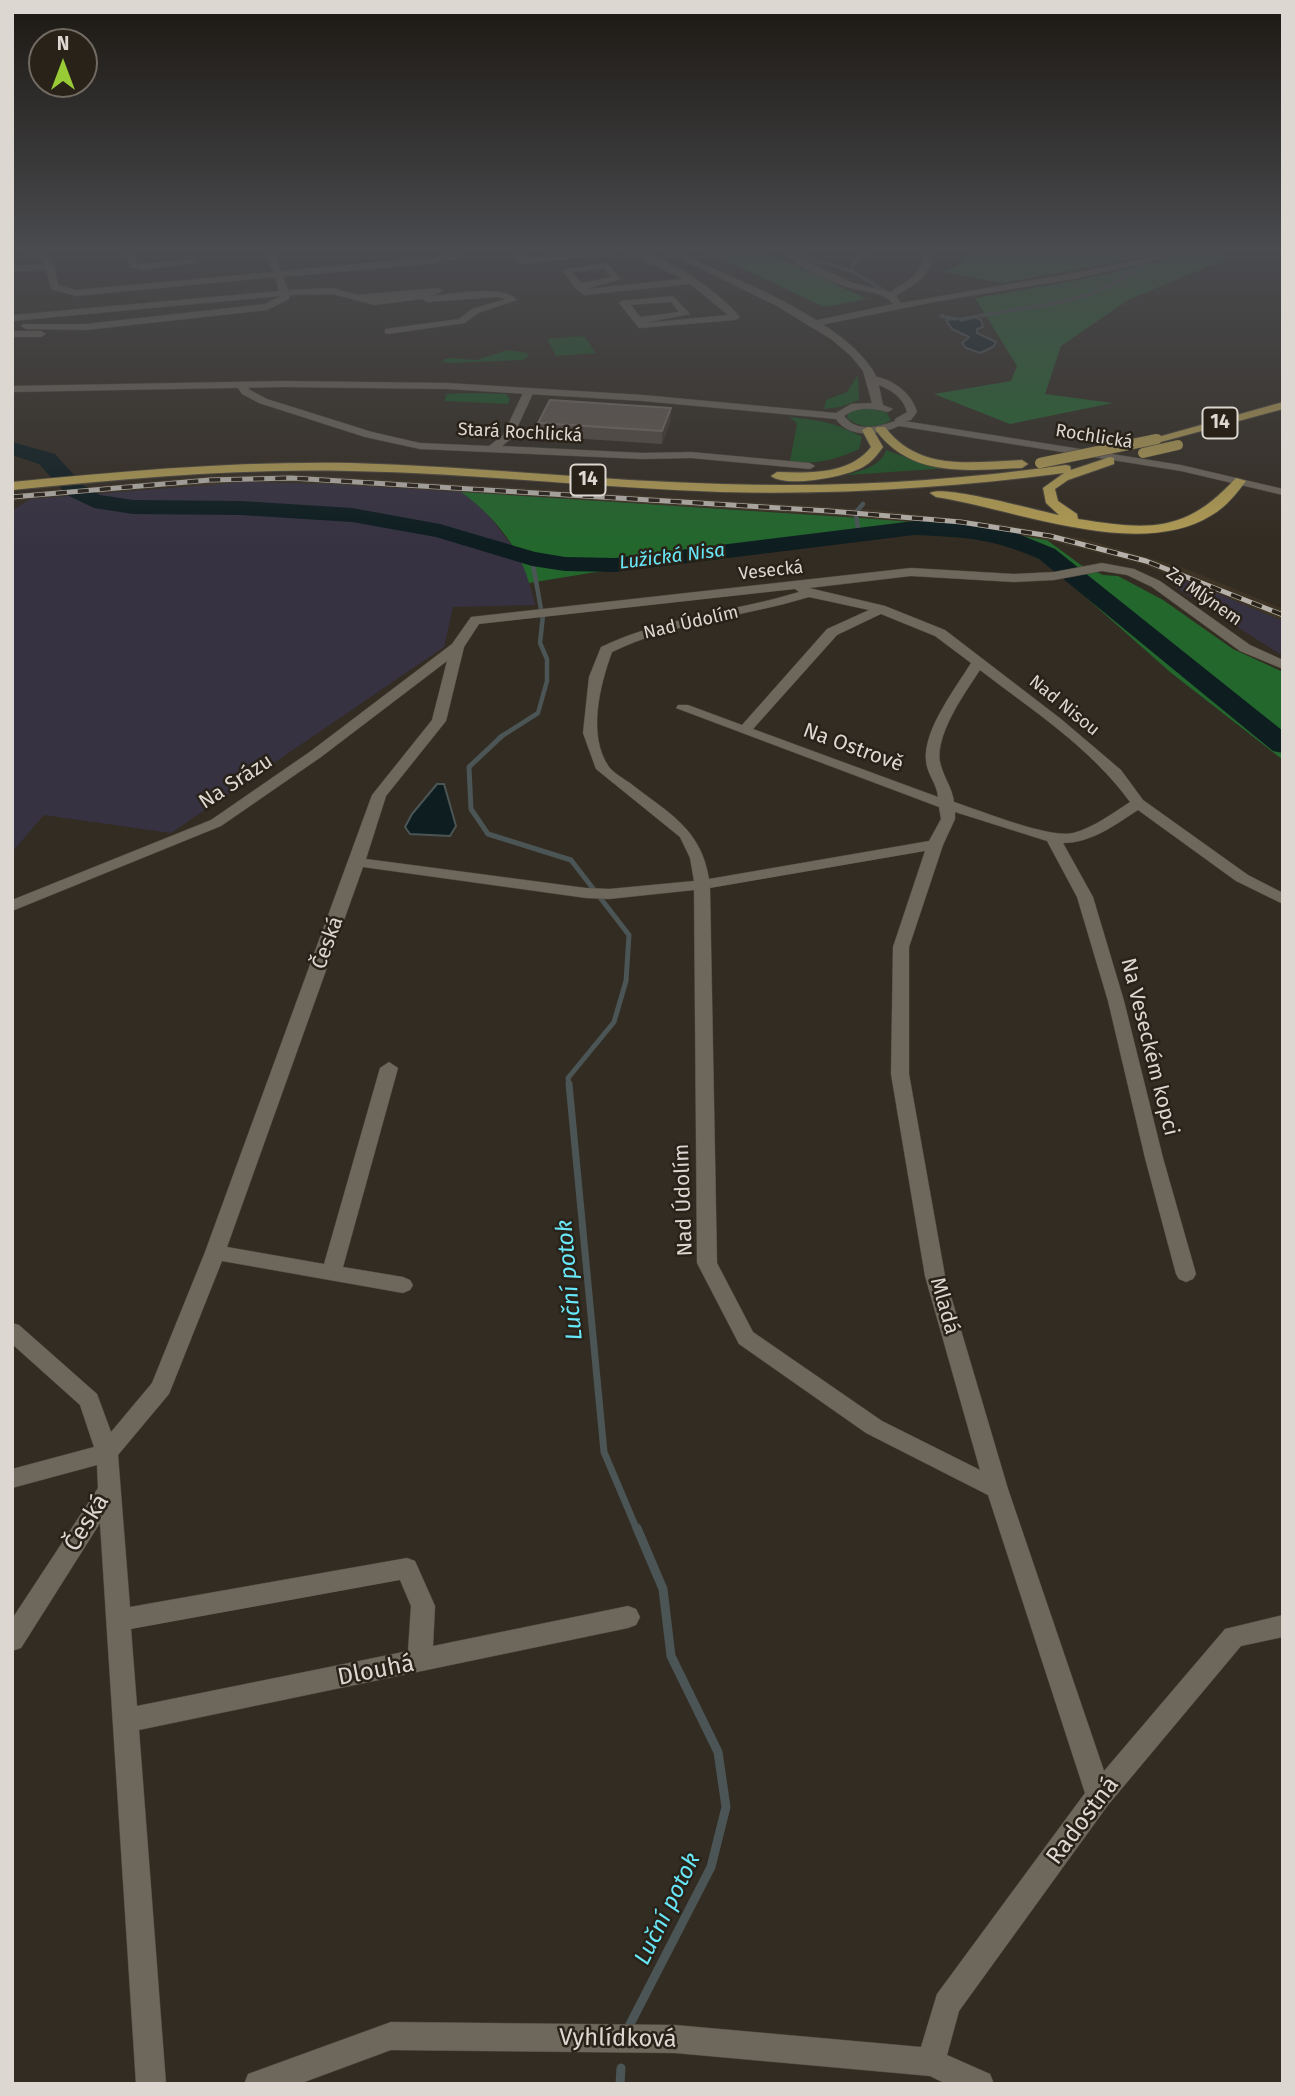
<!DOCTYPE html>
<html>
<head>
<meta charset="utf-8">
<style>
	body { margin:0 }
	#map { position:relative; width:1295px; height:2096px; overflow:hidden; background:#332c22; font-family:"Fira Sans",sans-serif }
	canvas { display:block }
	.frame { position:absolute; inset:0; border:14px solid #dcd7d1; pointer-events:none }
	.north { position:absolute; left:28px; top:28px; width:70px; height:70px; box-sizing:border-box; background:#292219; border:2px solid #716a63; border-radius:50%; rotate:0deg; font-size:19px; font-weight:700; line-height:28px; text-align:center; color:#dcd7d1 }
	.north::after { content:''; display:block; margin:auto; width:24px; height:32px; background:#99cb36; clip-path:polygon(50% 0,100% 100%,50% 72%,0 100%) }
</style>
</head>
<body>
<div id="map">
<canvas width="1295" height="2096"></canvas>
<div class="frame"></div>
<div class="north">N</div>
</div>
<script>
const ctx = document.querySelector('canvas').getContext('2d');
ctx.lineJoin = 'round';
function fill(path, color) {
  ctx.fillStyle = color;
  ctx.fill(path, 'evenodd');
}
function stroke(path, color, width, dash) {
  ctx.strokeStyle = color;
  ctx.lineWidth = width;
  ctx.lineCap = dash ? 'butt' : 'round';
  ctx.setLineDash(dash || []);
  ctx.stroke(path);
}
function label(font, color, halo, rows, align = 'center') {
  ctx.font = font + ' "Fira Sans",sans-serif';
  ctx.lineWidth = 5;
  ctx.setLineDash([]);
  ctx.textBaseline = 'middle';
  ctx.strokeStyle = halo;
  ctx.fillStyle = color;
  for (const [text, x, y, turn = 0] of rows) {
    ctx.save();
    ctx.translate(x, y);
    ctx.rotate((+turn || 0) * Math.PI / 180);
    ctx.textAlign = isNaN(turn) ? turn : align;
    if (halo) ctx.strokeText(text, 0, 0);
    ctx.fillText(text, 0, 0);
    ctx.restore();
  }
}
fill(new Path2D(`
	M 292,474 L 877,510 L 1001,524 L 1084,539 L 1187,569 L 1283,609 L 1283,621 L 1142,564 L 1047,540 L 960,526 L 828,515 L 289,482 L 166,487 L 12,501 L 12,494 L 211,476 Z`), '#3e3425');
fill(new Path2D(`
	M 247,482 L 331,484 L 461,492 L 484,509 L 524,562 L 535,605 L 453,607 L 444,647 L 171,833 L 44,815 L 12,852 L 12,511 L 30,499 Z
	M 1176,576 L 1283,621 L 1283,656 L 1176,588 Z`), '#373242');
fill(new Path2D(`
	M 584,336 L 596,353 L 556,356 L 547,339 Z
	M 508,350 L 527,353 L 528,357 L 522,360 L 448,363 L 441,361 L 449,358 L 476,360 Z
	M 858,375 L 859,400 L 840,407 L 824,409 L 826,400 L 847,392 Z
	M 471,393 L 506,394 L 510,399 L 508,404 L 444,401 L 447,395 L 444,394 Z
	M 866,408 L 886,412 L 891,420 C 878,429 859,428 847,418 L 848,412 Z
	M 790,417 C 820,420 836,423 862,437 L 859,449 C 836,460 815,465 790,461 L 797,424 Z
	M 886,450 L 921,463 L 950,468 L 847,475 C 861,470 881,467 886,450 Z`), '#1c5524');
fill(new Path2D(`
	M 708,252 L 753,252 L 793,264 L 867,299 L 824,307 Z
	M 980,252 L 1172,252 L 1003,283 L 943,272 Z
	M 1198,252 L 1231,257 L 1128,300 L 1061,346 L 1045,394 L 1113,403 L 1010,424 L 934,394 L 1011,381 L 1017,366 L 975,298 L 1083,279 Z
	M 461,492 L 875,519 L 960,526 L 1047,540 L 1081,565 L 1103,575 L 1118,576 L 1163,600 L 1233,649 L 1283,672 L 1283,760 L 1170,672 L 1047,563 L 1013,546 L 969,536 L 920,531 L 590,573 L 529,583 C 519,546 492,514 461,492 Z`), '#23672d');
const water = new Path2D(`
	M 975,317 L 981,320 L 983,327 L 977,329 L 977,333 L 996,342 L 993,347 L 980,353 L 966,348 L 962,343 L 969,337 L 952,329 L 946,320 Z
	M 437,784 L 444,784 L 456,826 L 450,836 L 410,834 L 405,827 L 412,814 Z`);
fill(water, '#0d1d20');
stroke(water, '#4b5555', 2);
stroke(new Path2D(`
	M 865,252 L 852,265 L 852,271 L 886,292
	M 800,256 L 852,271
	M 1143,261 L 1149,252
	M 941,316 L 956,319
	M 961,320 C 1020,304 1092,310 1139,265`), '#4b5555', 3.5);
stroke(new Path2D(`
	M 856,512 L 863,504
	M 853,534 L 858,528 L 856,514
	M 532,559 L 541,609
	M 499,738 L 538,713 L 547,681 L 547,659 L 540,643 L 543,615`), '#4b5555', 4.5);
stroke(new Path2D(`
	M 502,736 L 469,767 L 471,809 L 488,834 L 571,860 L 629,935 L 626,981 L 614,1022 L 568,1078 L 569,1086`), '#4b5555', 5);
stroke(new Path2D(`
	M 569,1084 L 604,1452 L 637,1530`), '#4b5555', 7);
stroke(new Path2D(`
	M 626,2032 L 711,1867 L 726,1807 L 718,1752 L 671,1656 L 663,1589 L 637,1528
	M 620,2084 L 621,2068`), '#4b5555', 9);
fill(new Path2D(`
	M 12,442 L 55,454 L 83,485 L 100,495 L 133,500 L 241,501 L 352,508 L 440,524 L 535,552 L 565,557 L 615,558 L 914,521 L 964,523 L 1011,531 L 1055,549 L 1283,731 L 1283,753 L 1273,751 L 1039,559 C 992,538 964,537 914,535 L 615,572 L 565,571 L 532,566 L 436,537 L 352,522 L 241,515 L 133,514 L 94,508 L 67,495 L 39,464 L 12,455 Z`), '#0d1d20');
const minor = new Path2D(`
	M 26,252 L 45,252 L 53,261 L 58,285 L 76,290 L 273,272 L 266,252 L 274,252 L 281,271 L 435,257 L 462,252 L 460,257 L 435,263 L 283,277 L 288,290 L 333,288 L 357,295 L 438,288 L 443,291 L 432,296 C 453,294 503,284 517,300 L 478,313 L 465,323 L 388,334 L 385,333 L 385,329 L 459,319 L 472,309 L 506,299 L 498,297 L 427,302 L 423,299 L 374,305 L 333,294 L 290,295 L 289,299 L 267,310 L 86,330 L 26,329 L 21,326 L 23,324 L 86,324 L 265,304 L 281,296 L 12,321 L 12,315 L 279,291 L 275,277 L 76,296 L 51,289 L 46,269 L 12,272 L 12,266 L 45,264 L 39,255 Z
	M 126,252 L 134,252 L 137,263 L 143,264 L 194,259 L 198,262 L 143,270 L 130,267 Z
	M 511,252 L 519,252 L 524,258 L 600,252 L 616,253 L 522,264 Z
	M 624,252 C 660,249 717,290 740,317 L 735,320 L 639,328 L 619,303 L 621,301 L 673,296 L 690,314 L 644,323 L 728,315 L 690,284 L 584,295 L 575,288 L 562,270 L 607,263 L 621,279 L 586,289 L 682,279 L 635,255 ZM 605,269 L 611,277 L 581,283 L 572,272 ZM 671,302 L 679,312 L 640,317 L 631,305 Z
	M 783,252 L 791,252 L 797,257 L 853,283 L 890,292 C 908,281 922,274 925,252 L 933,252 C 932,276 915,284 896,296 L 901,303 L 1079,272 L 1177,252 L 1191,252 L 1079,278 L 934,302 L 811,327 L 806,324 L 808,322 L 893,304 C 883,291 863,292 847,287 C 827,280 797,268 783,252 Z
	M 12,331 L 41,331 L 46,334 L 41,337 L 12,337 Z
	M 867,376 C 888,375 912,392 917,412 L 911,420 L 895,423 L 895,419 L 907,412 C 902,393 884,387 867,380 Z
	M 237,383 L 245,383 L 250,390 L 267,399 L 372,432 L 420,443 L 489,446 L 503,435 L 524,391 L 529,388 L 534,391 L 513,437 L 502,446 L 643,453 L 691,452 L 810,463 L 815,466 L 810,469 L 691,458 L 643,459 L 420,449 L 365,437 L 259,403 L 242,394 L 236,385 Z
	M 1102,563 L 1134,569 L 1160,581 L 1250,645 L 1283,660 L 1283,669 L 1240,651 L 1152,587 L 1127,575 L 1102,571 L 1054,580 L 1014,582 L 911,576 L 809,588 L 885,606 L 945,630 L 1061,719 L 1121,770 L 1143,800 L 1248,875 L 1283,893 L 1283,904 L 1236,881 L 1138,810 C 1115,825 1091,843 1063,843 L 1093,897 L 1124,1001 L 1163,1158 L 1196,1274 L 1193,1279 L 1186,1282 L 1179,1279 L 1176,1274 L 1145,1158 L 1108,1001 L 1077,897 L 1047,841 L 955,812 L 955,819 L 943,845 L 909,947 L 909,1074 L 945,1276 L 1008,1489 L 1104,1771 L 1225,1629 L 1283,1615 L 1283,1637 L 1241,1646 L 1108,1805 L 959,2011 L 947,2055 L 990,2074 L 994,2084 L 946,2084 L 930,2076 L 675,2053 L 391,2050 L 299,2084 L 244,2084 L 248,2074 L 391,2022 L 675,2025 L 921,2047 L 937,1994 L 1085,1793 L 988,1495 L 866,1433 L 739,1344 L 697,1263 L 694,890 L 609,899 L 586,898 L 363,867 L 227,1247 L 324,1264 L 380,1068 L 389,1062 L 398,1068 L 343,1267 L 403,1277 L 410,1280 L 413,1285 L 410,1290 L 403,1293 L 222,1261 L 169,1394 L 118,1455 L 130,1607 L 407,1558 L 415,1561 L 435,1606 L 433,1646 L 628,1606 L 636,1609 L 640,1617 L 636,1625 L 628,1628 L 139,1730 L 166,2084 L 136,2084 L 100,1523 L 21,1648 L 12,1651 L 12,1619 L 98,1488 L 97,1465 L 12,1488 L 12,1469 L 94,1447 L 80,1405 L 12,1344 L 12,1323 L 19,1325 L 97,1394 L 111,1432 L 152,1383 L 205,1252 L 372,795 L 432,720 L 447,661 L 321,757 L 221,826 L 12,911 L 12,900 L 211,820 L 311,751 L 452,644 L 471,617 L 911,568 L 1014,574 L 1054,572 ZM 795,589 L 799,592 C 733,612 664,617 601,647 L 589,677 L 583,733 L 596,769 L 680,837 L 690,858 L 694,881 L 609,889 L 586,888 L 366,859 L 386,796 L 446,721 L 464,647 L 479,624 ZM 809,597 L 869,610 L 827,629 L 742,725 L 688,705 L 678,705 L 676,708 L 939,807 L 941,819 L 929,841 L 709,879 C 701,828 668,813 630,783 C 624,779 614,773 609,767 C 587,735 600,685 612,652 C 674,622 743,617 809,597 ZM 881,614 L 935,636 L 971,663 C 955,689 923,730 926,761 C 927,774 937,784 938,797 L 753,729 L 837,635 ZM 980,670 C 1032,710 1091,748 1130,802 C 1113,813 1093,828 1073,833 C 1050,839 979,810 954,802 C 952,788 945,779 941,766 C 932,738 965,693 980,670 ZM 925,851 L 893,947 L 891,1074 L 925,1276 L 980,1470 L 882,1421 L 753,1332 L 717,1263 L 710,888 ZM 400,1580 L 411,1606 L 408,1651 L 137,1706 L 131,1629 Z`);
const tertiary = new Path2D(`
	M 666,252 L 676,252 C 731,277 839,318 872,369 C 879,379 880,393 883,405 L 893,409 L 888,412 C 872,408 858,406 844,416 C 858,434 880,426 898,420 L 1181,465 L 1283,489 L 1283,495 L 1181,471 L 899,426 C 880,435 849,439 836,419 L 643,401 L 447,389 L 284,387 L 12,392 L 12,386 L 284,381 L 447,383 L 643,395 L 836,413 L 851,404 L 872,403 L 863,371 L 851,356 L 831,339 L 775,305 Z`);
const trunk = new Path2D(`
	M 1283,402 L 1283,409 L 1157,443 L 1151,439 Z
	M 868,427 L 872,428 L 883,447 C 877,455 872,462 863,467 C 846,477 786,488 771,476 L 777,472 C 809,473 849,475 871,447 L 862,430 Z
	M 877,427 L 885,427 C 919,472 971,462 1022,460 L 1028,464 L 1022,468 C 968,470 911,479 875,429 Z
	M 1110,457 L 1114,458 L 1114,464 L 1068,480 L 1055,489 L 1058,501 L 1077,514 L 1078,519 C 1148,530 1185,534 1236,478 L 1246,481 C 1237,493 1226,507 1212,515 C 1139,561 1015,509 936,497 L 930,493 C 942,484 1039,511 1059,515 L 1046,503 L 1043,488 L 1064,473 C 950,488 836,495 721,492 C 597,488 474,473 350,471 C 237,468 125,479 12,490 L 12,482 C 125,471 238,461 351,463 C 475,466 598,481 722,484 C 837,488 952,481 1066,465 L 1070,466 L 1071,470 Z`);
stroke(minor, '#4d473e', 1);
stroke(tertiary, '#4d473e', 1);
stroke(trunk, '#4d473e', 2);
fill(minor, '#6e675b');
fill(tertiary, '#6e675b');
fill(trunk, '#b19c54');
const rail = new Path2D(`
	M 12,497 L 210,480 L 291,478 L 829,511 L 961,522 L 1050,536 L 1146,561 L 1283,615`);
stroke(rail, '#b6b1aa', 5);
stroke(rail, '#292219', 3.5, [11]);
const trunkBridge = new Path2D(`
	M 1143,453 L 1178,445
	M 1040,463 L 1157,439`);
stroke(trunkBridge, '#4d473e', 11, []);
stroke(trunkBridge, '#b19c54', 10);
fill(new Path2D(`
	M 671,420 L 662,444 L 539,436 L 538,423 Z`), '#544b42');
fill(new Path2D(`
	M 671,408 L 671,420 L 662,444 L 662,431 Z`), '#41382f');
const building = new Path2D(`
	M 550,400 L 671,408 L 662,431 L 538,423 Z`);
fill(building, '#635a51');
stroke(building, '#766d65', 2);
const sky = ctx.createLinearGradient(0, 0, 0, 545);
sky.addColorStop(0, '#1c1813');
sky.addColorStop(0.46, '#4a4b4f');
sky.addColorStop(1, '#4a4b4f00');
ctx.fillStyle = sky;
ctx.fillRect(0, 0, 1295, 545);
label('18px', '#dcd7d1', '#292219', [
	["Stará Rochlická",520,433,3],
	["Rochlická",1094,437,9],
	["Vesecká",771,571,-6],
	["Za Mlýnem",1204,597,35],
	["Nad Údolím",691,623,-13],
	["Nad Nisou",1064,706,39]
]);
for (const [x, y, w] of [
	[1220,423,35],
	[588,480,35]
]) {
  const box = new Path2D();
  box.roundRect(x - w / 2, y - 15.5, w, 31, 5);
  ctx.fillStyle = '#292219';
  ctx.fill(box);
  stroke(box, '#dcd7d1', 2);
}
label('bold 19px', '#dcd7d1', null, [
	["14",1220,423],
	["14",588,480]
]);
label('italic 19px', '#68e7f9', '#292219', [
	["Lužická Nisa",672,557,-7]
]);
label('21px', '#dcd7d1', '#292219', [
	["Na Ostrově",853,748,20],
	["Na Srázu",236,782,-33],
	["Česká",328,943,-70],
	["Na Veseckém kopci",1149,1047,76],
	["Nad Údolím",684,1200,-92],
	["Mladá",944,1306,74]
]);
label('italic 23px', '#68e7f9', '#292219', [
	["Luční potok",570,1280,-95],
	["Luční potok",668,1909,-64]
]);
label('24px', '#dcd7d1', '#292219', [
	["Česká",87,1523,-58],
	["Dlouhá",376,1671,-11],
	["Radostná",1083,1821,-53],
	["Vyhlídková",618,2039,1]
]);
</script>
</body>
</html>
